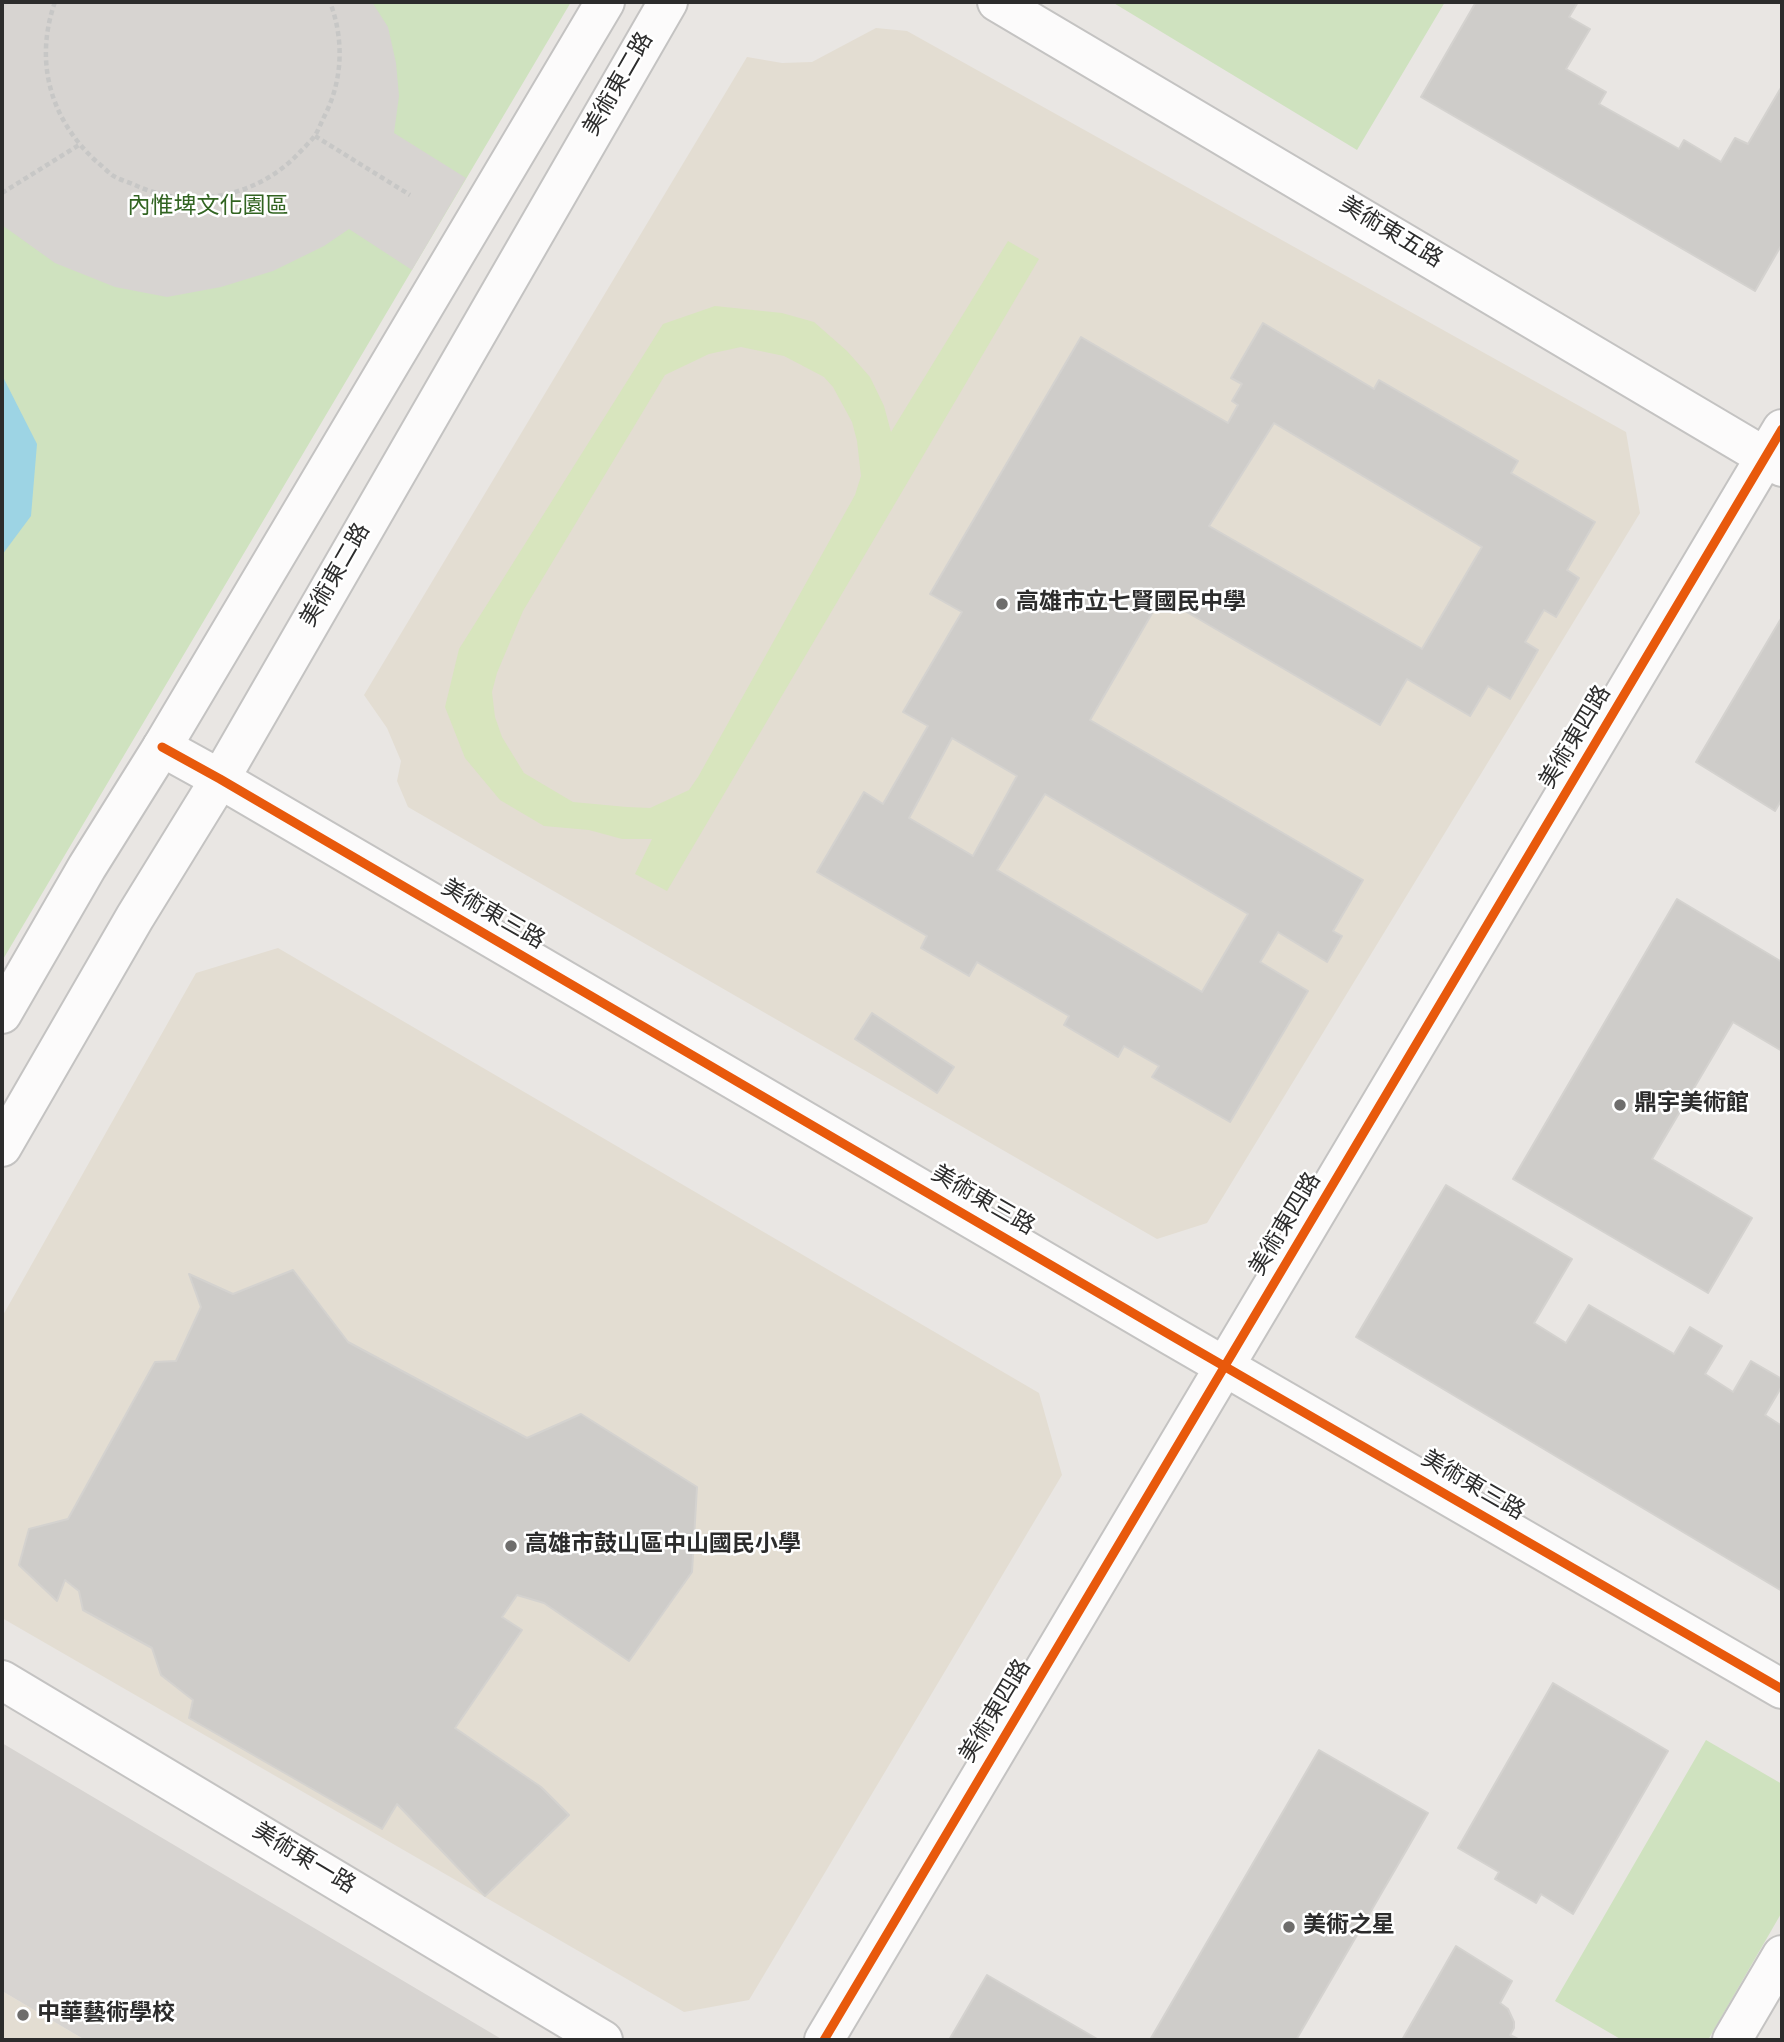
<!DOCTYPE html>
<html>
<head>
<meta charset="utf-8">
<style>
	body { margin:0 }
	#map { position:relative; width:1784px; height:2042px; overflow:hidden; background:#e9e6e3; font-family:Overpass,sans-serif }
	canvas { display:block }
	.frame { position:absolute; inset:0; border:4px solid #2c2c2c; pointer-events:none }
</style>
</head>
<body>
<div id="map">
<canvas width="1784" height="2042"></canvas>
<div class="frame"></div>
</div>
<script>
const ctx = document.querySelector('canvas').getContext('2d');
ctx.lineJoin = 'round';
function fill(path, color) {
  ctx.fillStyle = color;
  ctx.fill(path, 'evenodd');
}
function stroke(path, color, width, dash) {
  ctx.strokeStyle = color;
  ctx.lineWidth = width;
  ctx.lineCap = dash ? 'butt' : 'round';
  ctx.setLineDash(dash || []);
  ctx.stroke(path);
}
function label(font, color, halo, rows, align = 'center') {
  ctx.font = font + ' Overpass,"Noto Sans TC",sans-serif';
  ctx.lineWidth = 5;
  ctx.setLineDash([]);
  ctx.textBaseline = 'middle';
  ctx.strokeStyle = halo;
  ctx.fillStyle = color;
  for (const [text, x, y, turn = 0] of rows) {
    ctx.save();
    ctx.translate(x, y);
    ctx.rotate((+turn || 0) * Math.PI / 180);
    ctx.textAlign = isNaN(turn) ? turn : align;
    if (halo) ctx.strokeText(text, 0, 0);
    ctx.fillText(text, 0, 0);
    ctx.restore();
  }
}
fill(new Path2D(`
	M 876,28 L 907,31 L 1626,432 L 1640,513 L 1207,1223 L 1157,1239 L 408,807 L 397,781 L 401,761 L 387,728 L 364,695 L 747,57 L 782,63 L 812,62 Z
	M 278,948 L 1039,1393 L 1062,1475 L 749,2000 L 684,2012 L 2,1618 L 2,1317 L 196,973 Z
	M 2,1991 L 85,2040 L 2,2040 Z`), '#e3ddd2');
fill(new Path2D(`
	M 2,2 L 571,2 L 2,961 Z
	M 1112,2 L 1445,2 L 1357,150 Z
	M 1706,1740 L 1782,1784 L 1782,1912 L 1708,2040 L 1622,2040 L 1555,2001 Z`), '#cfe2bf');
fill(new Path2D(`
	M 1008,241 L 1039,259 L 667,891 L 635,874 L 652,839 L 622,839 L 589,830 L 544,826 L 500,800 L 465,758 L 445,707 L 459,649 L 663,324 L 715,306 L 782,313 L 814,322 L 847,351 L 870,377 L 884,406 L 891,432 ZM 741,347 L 784,356 L 824,377 L 833,387 L 852,422 L 857,441 L 861,476 L 855,495 L 698,777 L 689,790 L 650,808 L 627,807 L 573,802 L 524,773 L 502,737 L 495,717 L 492,692 L 497,673 L 523,611 L 665,375 L 709,354 Z`), '#d8e5be');
fill(new Path2D(`
	M 2,2 L 372,2 L 388,27 L 396,63 L 399,96 L 394,133 L 466,178 L 412,270 L 349,229 L 324,246 L 273,271 L 221,287 L 167,297 L 115,287 L 55,263 L 2,225 Z
	M 2,1743 L 503,2040 L 85,2040 L 2,1991 Z`), '#d7d4d1');
fill(new Path2D(`
	M 2,375 L 37,444 L 31,516 L 2,555 Z`), '#9dd4e4');
const building = new Path2D(`
	M 1476,2 L 1578,2 L 1569,17 L 1590,29 L 1566,69 L 1606,92 L 1599,104 L 1679,149 L 1684,140 L 1721,162 L 1735,138 L 1748,144 L 1782,86 L 1782,244 L 1755,291 L 1421,97 Z
	M 1263,323 L 1374,389 L 1379,380 L 1518,461 L 1511,473 L 1595,522 L 1567,570 L 1579,578 L 1556,617 L 1544,610 L 1525,642 L 1538,650 L 1510,699 L 1488,686 L 1470,716 L 1407,679 L 1380,725 L 1185,611 L 1189,605 L 1165,591 L 1090,720 L 1363,880 L 1333,931 L 1342,936 L 1327,962 L 1278,932 L 1260,962 L 1308,991 L 1230,1122 L 1152,1077 L 1159,1066 L 1124,1046 L 1118,1057 L 1064,1025 L 1069,1016 L 977,962 L 969,976 L 921,948 L 927,936 L 817,872 L 864,792 L 883,804 L 928,726 L 903,712 L 962,612 L 930,594 L 1081,337 L 1228,423 L 1238,405 L 1232,401 L 1242,384 L 1231,378 ZM 1274,423 L 1482,547 L 1422,649 L 1209,526 ZM 952,738 L 1017,776 L 973,856 L 909,818 ZM 1045,794 L 1248,914 L 1202,992 L 997,870 Z
	M 1782,617 L 1782,799 L 1775,811 L 1696,762 Z
	M 1677,899 L 1782,962 L 1782,1051 L 1733,1022 L 1652,1159 L 1752,1218 L 1708,1293 L 1513,1179 Z
	M 872,1013 L 954,1067 L 937,1093 L 855,1039 Z
	M 1446,1185 L 1572,1259 L 1534,1323 L 1566,1343 L 1589,1305 L 1674,1354 L 1690,1327 L 1722,1346 L 1705,1374 L 1733,1392 L 1751,1361 L 1782,1379 L 1782,1386 L 1765,1415 L 1782,1426 L 1782,1591 L 1356,1337 Z
	M 293,1270 L 348,1342 L 527,1438 L 581,1414 L 697,1487 L 692,1572 L 629,1661 L 544,1603 L 517,1595 L 502,1617 L 522,1630 L 455,1728 L 541,1787 L 569,1815 L 485,1896 L 397,1804 L 382,1829 L 189,1718 L 193,1700 L 161,1675 L 152,1648 L 83,1610 L 79,1591 L 65,1580 L 57,1601 L 19,1565 L 29,1529 L 68,1519 L 155,1362 L 176,1361 L 201,1307 L 189,1274 L 233,1294 Z
	M 1553,1683 L 1668,1751 L 1573,1914 L 1541,1894 L 1536,1903 L 1495,1879 L 1499,1872 L 1458,1848 Z
	M 1319,1750 L 1428,1813 L 1296,2040 L 1150,2040 Z
	M 1456,1946 L 1512,1981 L 1500,2003 L 1508,2009 L 1514,2022 L 1514,2028 L 1510,2035 L 1520,2040 L 1402,2040 Z
	M 987,1975 L 1099,2040 L 949,2040 Z`);
fill(building, '#ceccc9');
stroke(building, '#d4d2cf', 2);
const street = new Path2D(`
	M 997,2 L 1782,467
	M 162,747 L 220,779 L 1172,1336 L 1782,1689
	M 2,1680 L 603,2040
	M 824,2040 L 1782,429
	M 1732,2040 L 1782,1955`);
const secondary = new Path2D(`
	M 2,1014 L 87,867 L 162,747 L 605,2
	M 2,1147 L 135,917 L 220,779 L 668,2`);
stroke(street, '#c4c3c2', 42);
stroke(secondary, '#c4c3c2', 42);
stroke(new Path2D(`
	M 55,2 C 34,61 50,119 96,161 C 101,165 107,171 112,175 C 119,180 129,182 137,186 C 191,210 257,197 298,154 C 304,148 311,141 316,134 C 319,128 322,121 325,115 C 343,79 344,39 330,2
	M 315,136 L 410,195
	M 2,193 L 79,145`), '#c7c7c6', 4.5, [5, 3.5]);
stroke(street, '#fcfbfb', 38);
stroke(secondary, '#fcfbfb', 38);
stroke(new Path2D(`
	M 162,747 L 220,779 L 1172,1336 L 1782,1689
	M 824,2040 L 1782,429`), '#e8590c', 9);
for (const [x, y, r, color] of [
	[1002,604,7,"#6e6d6c"],
	[1620,1105,7,"#6e6d6c"],
	[511,1546,7,"#6e6d6c"],
	[1289,1927,7,"#6e6d6c"],
	[23,2015,7,"#6e6d6c"]
]) {
  const dot = new Path2D();
  dot.arc(x, y, r, 0, 2 * Math.PI);
  ctx.fillStyle = color;
  ctx.fill(dot);
  stroke(dot, '#fff', 2.5);
}
label('23px', '#2c2c2c', '#fff', [
	["美術東二路",620,85,-60],
	["美術東五路",1390,234,31],
	["美術東二路",337,576,-60],
	["美術東四路",1577,738,-59],
	["美術東三路",492,916,30],
	["美術東三路",982,1202,30],
	["美術東四路",1287,1225,-59],
	["美術東三路",1472,1487,30],
	["美術東四路",997,1712,-59],
	["美術東一路",303,1860,31]
]);
label('23px', '#326422', '#fff', [
	["內惟埤文化園區",208,208]
]);
label('bold 23px', '#2c2c2c', '#fff', [
	["高雄市立七賢國民中學",1016,604],
	["鼎宇美術館",1634,1105],
	["高雄市鼓山區中山國民小學",525,1546],
	["美術之星",1303,1927],
	["中華藝術學校",37,2015]
], 'left');
</script>
</body>
</html>
